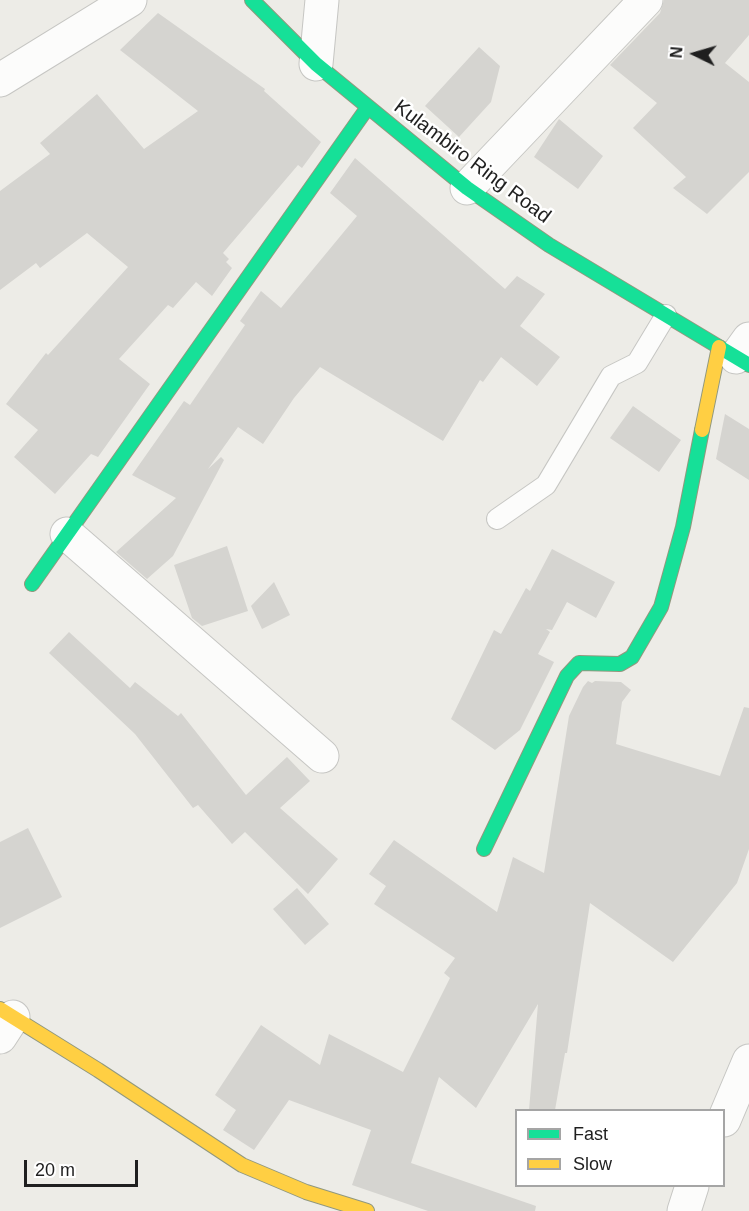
<!DOCTYPE html>
<html>
<head>
<meta charset="utf-8">
<style>
	body { margin:0 }
	#map { position:relative; width:749px; height:1211px; overflow:hidden; background:#edece7; font-family:Helvetica,sans-serif }
	canvas { display:block }
	.legend { position:absolute; left:515px; top:1109px; width:210px; height:78px; box-sizing:border-box; background:#fff; border:2px solid #a5a5a5; margin:0; padding:8px 10px; list-style:none; font-size:18px; color:#1f1f1f }
	.legend li { display:flex; align-items:center; gap:12px; height:30px }
	.legend b { width:30px; border:2px solid #a5a5a5 }
	.north { position:absolute; left:665px; top:24px; width:60px; height:60px; -webkit-text-stroke:4px #fff; paint-order:stroke; rotate:275deg; font-size:16px; font-weight:700; line-height:24px; text-align:center; color:#1f1f1f }
	.north::after { content:''; display:block; margin:auto; width:21px; height:27px; background:#1f1f1f; clip-path:polygon(50% 0,100% 100%,50% 72%,0 100%) }
	.scale { position:absolute; left:24px; top:1160px; width:114px; height:27px; box-sizing:border-box; border:3px solid #1f1f1f; border-top:0; padding-left:8px; font-size:18px; line-height:21px; white-space:nowrap; color:#1f1f1f; -webkit-text-stroke:4px #fff; paint-order:stroke }
</style>
</head>
<body>
<div id="map">
<canvas width="749" height="1211"></canvas>
<ul class="legend">
<li><b style="height:8px;background:#16e098"></b>Fast</li>
<li><b style="height:8px;background:#ffcf43"></b>Slow</li>
</ul>
<div class="north">N</div>
<div class="scale">20 m</div>
</div>
<script>
const ctx = document.querySelector('canvas').getContext('2d');
ctx.lineJoin = 'round';
function fill(path, color) {
  ctx.fillStyle = color;
  ctx.fill(path, 'evenodd');
}
function stroke(path, color, width, dash) {
  ctx.strokeStyle = color;
  ctx.lineWidth = width;
  ctx.lineCap = dash ? 'butt' : 'round';
  ctx.setLineDash(dash || []);
  ctx.stroke(path);
}
function label(font, color, halo, rows, align = 'center') {
  ctx.font = font + ' Helvetica,sans-serif';
  ctx.lineWidth = 5;
  ctx.setLineDash([]);
  ctx.textBaseline = 'middle';
  ctx.strokeStyle = halo;
  ctx.fillStyle = color;
  for (const [text, x, y, turn = 0] of rows) {
    ctx.save();
    ctx.translate(x, y);
    ctx.rotate((+turn || 0) * Math.PI / 180);
    ctx.textAlign = isNaN(turn) ? turn : align;
    if (halo) ctx.strokeText(text, 0, 0);
    ctx.fillText(text, 0, 0);
    ctx.restore();
  }
}
fill(new Path2D(`
	M 664,0 L 749,0 L 749,35 L 725,63 L 749,82 L 749,172 L 707,214 L 673,188 L 686,177 L 633,128 L 657,103 L 610,65 L 660,13 Z
	M 158,13 L 265,89 L 264,91 L 321,142 L 302,168 L 298,165 L 223,253 L 229,259 L 226,262 L 232,268 L 212,296 L 196,282 L 173,308 L 168,305 L 119,359 L 150,384 L 98,457 L 91,454 L 55,494 L 14,457 L 38,430 L 6,404 L 46,353 L 48,355 L 128,267 L 87,233 L 40,268 L 36,263 L 0,290 L 0,191 L 50,154 L 40,143 L 97,94 L 144,149 L 198,111 L 120,50 Z
	M 479,47 L 500,66 L 491,102 L 459,137 L 425,106 Z
	M 559,119 L 603,156 L 578,189 L 534,157 Z
	M 355,158 L 505,289 L 517,276 L 545,294 L 520,326 L 560,357 L 537,386 L 501,357 L 483,382 L 480,380 L 443,441 L 320,367 L 294,398 L 263,444 L 238,427 L 208,469 L 221,457 L 224,460 L 173,556 L 147,579 L 116,552 L 176,498 L 132,475 L 184,401 L 190,405 L 245,325 L 240,321 L 261,291 L 281,308 L 357,216 L 330,193 Z
	M 633,406 L 681,440 L 659,472 L 610,438 Z
	M 725,414 L 749,429 L 749,480 L 716,459 Z
	M 227,546 L 248,611 L 202,626 L 192,618 L 174,565 Z
	M 552,549 L 615,582 L 596,618 L 567,602 L 552,630 L 546,629 L 550,632 L 538,654 L 554,662 L 520,730 L 495,750 L 451,719 L 494,630 L 501,634 L 526,588 L 530,591 Z
	M 274,582 L 290,615 L 262,629 L 251,606 Z
	M 69,632 L 130,688 L 135,682 L 178,716 L 181,713 L 246,795 L 287,757 L 310,781 L 280,808 L 338,859 L 308,894 L 245,832 L 232,844 L 198,805 L 193,808 L 135,734 L 49,653 Z
	M 588,681 L 592,683 L 595,681 L 621,682 L 631,690 L 622,702 L 616,744 L 720,776 L 744,707 L 749,708 L 749,849 L 737,883 L 673,962 L 590,903 L 567,1053 L 565,1053 L 555,1110 L 529,1110 L 538,1004 L 476,1108 L 439,1077 L 411,1163 L 536,1206 L 535,1211 L 428,1211 L 352,1185 L 371,1130 L 289,1100 L 254,1150 L 223,1130 L 236,1110 L 215,1095 L 261,1025 L 320,1065 L 329,1034 L 403,1072 L 450,978 L 444,973 L 455,958 L 374,904 L 386,886 L 369,874 L 394,840 L 497,912 L 513,857 L 544,873 L 569,716 L 583,687 Z
	M 28,828 L 62,897 L 0,928 L 0,842 Z
	M 297,888 L 329,924 L 305,945 L 273,909 Z`), '#d5d4d0');
const lane = new Path2D(`
	M 497,519 L 546,485 L 611,376 L 637,363 L 666,315`);
const street = new Path2D(`
	M 316,64 L 322,0
	M 0,80 L 130,0
	M 467,188 L 646,0
	M 736,357 L 749,339
	M 67,534 L 322,756
	M 0,1037 L 13,1017
	M 724,1120 L 749,1061
	M 684,1211 L 692,1186`);
const fast = new Path2D(`
	M 252,0 L 316,64 L 467,188 L 549,245 L 749,365
	M 32,584 L 368,107
	M 484,849 L 567,676 L 579,663 L 620,664 L 632,657 L 661,607 L 683,527 L 702,430`);
const slow = new Path2D(`
	M 702,430 L 719,347
	M 0,1009 L 98,1070 L 242,1165 L 306,1192 L 367,1211`);
stroke(lane, '#c6c6c3', 22);
stroke(street, '#c6c6c3', 35);
stroke(fast, '#91987e', 16);
stroke(slow, '#91987e', 16);
stroke(lane, '#fcfcfb', 20);
stroke(street, '#fcfcfb', 33);
stroke(fast, '#16e098', 14);
stroke(slow, '#ffcf43', 14);
label('20px', '#1f1f1f', '#fff', [
	["Kulambiro Ring Road",472,162,37]
]);
</script>
</body>
</html>
